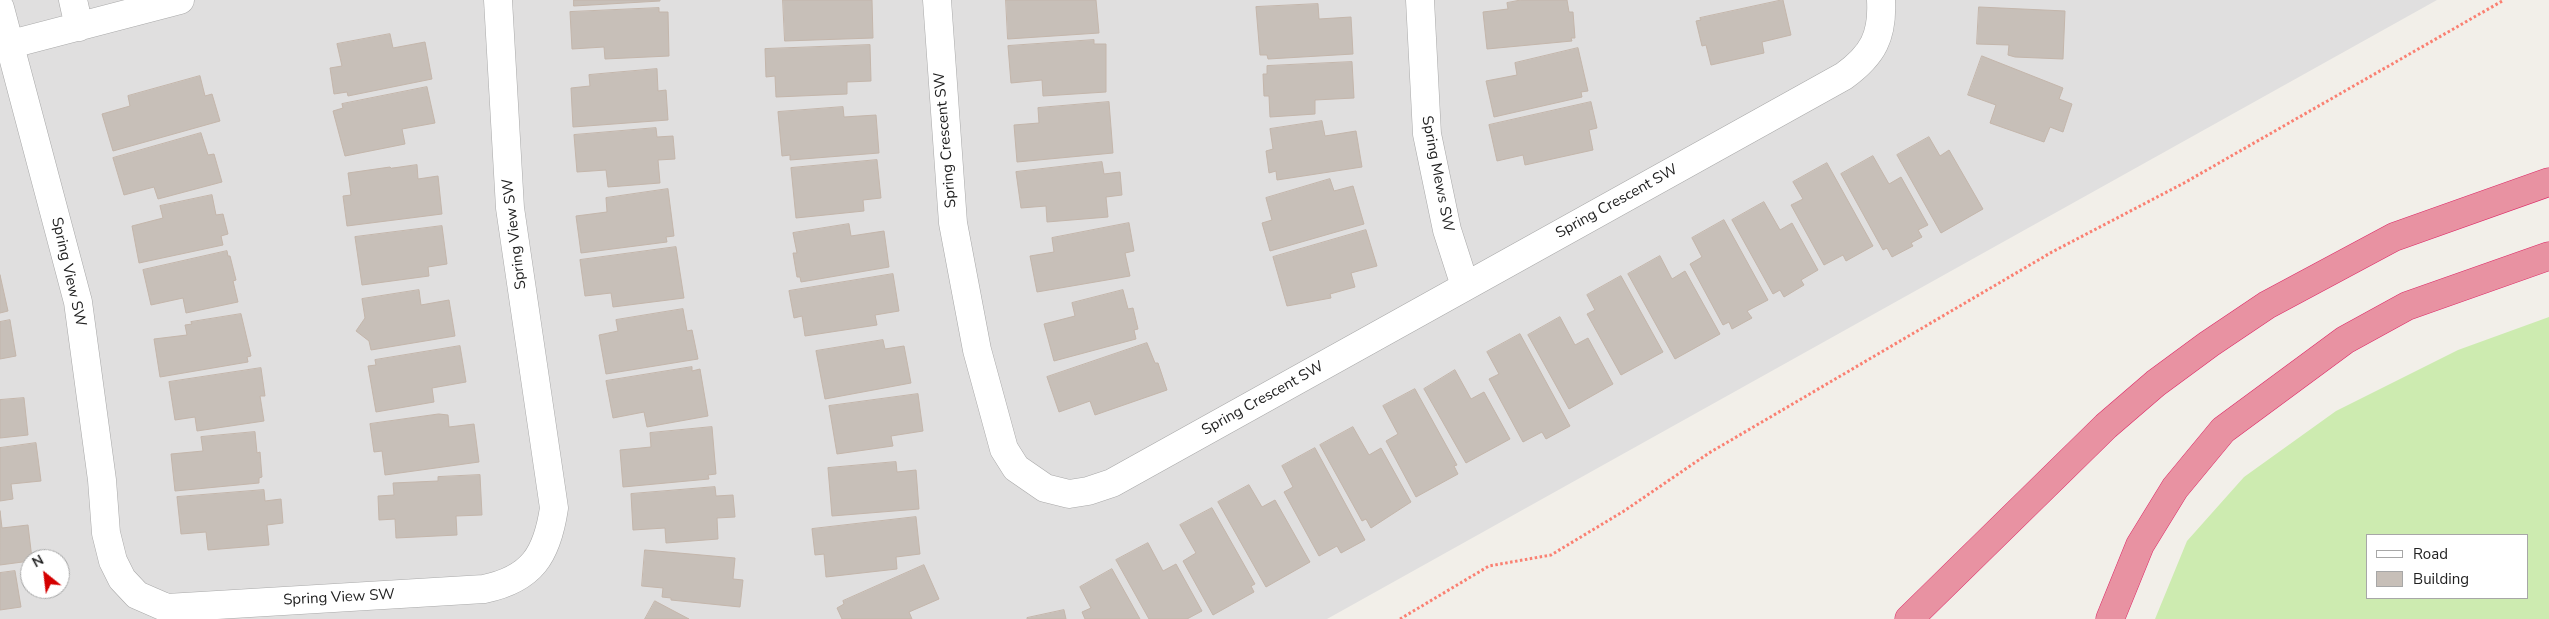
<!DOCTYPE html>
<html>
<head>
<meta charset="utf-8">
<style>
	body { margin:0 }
	#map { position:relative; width:2549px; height:619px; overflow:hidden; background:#f2efe9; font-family:"Nunito Sans",sans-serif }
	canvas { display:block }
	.legend { position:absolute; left:2366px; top:534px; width:162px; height:65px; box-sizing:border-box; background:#fff; border:1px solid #a7a7a7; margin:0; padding:6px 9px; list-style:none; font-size:15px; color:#222 }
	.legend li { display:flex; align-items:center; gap:10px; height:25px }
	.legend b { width:25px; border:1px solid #a7a7a7 }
	.north { position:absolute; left:20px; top:549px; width:50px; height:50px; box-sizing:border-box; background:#fff; border:1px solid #a7a7a7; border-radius:50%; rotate:331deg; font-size:14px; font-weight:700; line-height:20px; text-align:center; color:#222 }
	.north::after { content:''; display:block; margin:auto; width:18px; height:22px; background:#d40000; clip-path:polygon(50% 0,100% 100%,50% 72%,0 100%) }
</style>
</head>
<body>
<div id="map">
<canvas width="2549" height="619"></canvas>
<ul class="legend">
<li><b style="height:6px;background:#fff"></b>Road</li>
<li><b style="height:14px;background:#c7bfb8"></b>Building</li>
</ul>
<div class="north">N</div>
</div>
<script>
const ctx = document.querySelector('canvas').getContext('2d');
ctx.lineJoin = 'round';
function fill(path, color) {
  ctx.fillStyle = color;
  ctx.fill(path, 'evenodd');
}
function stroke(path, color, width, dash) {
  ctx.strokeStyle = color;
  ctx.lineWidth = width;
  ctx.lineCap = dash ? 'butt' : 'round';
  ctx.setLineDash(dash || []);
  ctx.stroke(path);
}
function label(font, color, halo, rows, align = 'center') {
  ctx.font = font + ' "Nunito Sans",sans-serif';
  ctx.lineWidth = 4;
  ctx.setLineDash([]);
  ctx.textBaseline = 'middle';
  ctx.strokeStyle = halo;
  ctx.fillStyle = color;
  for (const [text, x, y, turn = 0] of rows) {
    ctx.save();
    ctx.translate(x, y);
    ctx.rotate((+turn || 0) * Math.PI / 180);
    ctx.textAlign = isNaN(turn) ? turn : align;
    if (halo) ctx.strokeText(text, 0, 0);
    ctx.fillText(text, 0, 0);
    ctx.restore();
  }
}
fill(new Path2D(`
	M 0,0 L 2437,0 L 1327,619 L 0,619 ZM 30,559 L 60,559 L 60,589 L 30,589 Z`), '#e0dfdf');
fill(new Path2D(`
	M 2549,317 L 2549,619 L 2155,619 L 2187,541 L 2244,477 L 2336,411 L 2458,350 ZM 2368,535 L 2528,535 L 2528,598 L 2368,598 Z`), '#cdebb0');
const building = new Path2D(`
	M 574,0 L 660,0 L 660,1 L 574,6 Z
	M 783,0 L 872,0 L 873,38 L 785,41 Z
	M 1006,0 L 1096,0 L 1099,33 L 1008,39 Z
	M 1521,0 L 1567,0 L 1569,12 L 1573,12 L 1575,38 L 1571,38 L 1572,41 L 1487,49 L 1483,12 L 1508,9 L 1507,3 Z
	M 1783,0 L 1791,35 L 1762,42 L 1764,53 L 1711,65 L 1706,45 L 1702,46 L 1696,21 L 1701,20 L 1700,18 Z
	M 1318,4 L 1319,19 L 1351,17 L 1353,54 L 1268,59 L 1267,55 L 1260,55 L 1256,7 Z
	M 1979,7 L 2065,11 L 2063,59 L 2015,57 L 2008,55 L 2009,45 L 1977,44 Z
	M 659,8 L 659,12 L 668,12 L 669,56 L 605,59 L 604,47 L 572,49 L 570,12 Z
	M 390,34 L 393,48 L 425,42 L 432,79 L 348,96 L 347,92 L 334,94 L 330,68 L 342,66 L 337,44 Z
	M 1094,40 L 1094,44 L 1106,44 L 1106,92 L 1043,96 L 1042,80 L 1011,83 L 1008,46 Z
	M 870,45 L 871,81 L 847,82 L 847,94 L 776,97 L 775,76 L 766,77 L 765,49 Z
	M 1578,48 L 1588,91 L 1581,92 L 1582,97 L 1494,117 L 1486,81 L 1517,75 L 1515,63 Z
	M 1982,56 L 2063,88 L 2059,99 L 2072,104 L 2063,132 L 2050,127 L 2044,142 L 1990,123 L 1996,105 L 1968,95 Z
	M 1352,62 L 1354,98 L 1315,100 L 1315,114 L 1270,117 L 1269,96 L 1264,96 L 1263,74 L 1267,74 L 1267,66 Z
	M 657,69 L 658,91 L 666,90 L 668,120 L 573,127 L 571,88 L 590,86 L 589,75 Z
	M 200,76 L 205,96 L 212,94 L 220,121 L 113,151 L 102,114 L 130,106 L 128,96 Z
	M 427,87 L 435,123 L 402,129 L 405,144 L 345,156 L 333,111 L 343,108 L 342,104 Z
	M 1109,102 L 1113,153 L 1017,162 L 1014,125 L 1039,123 L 1038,108 Z
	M 1591,102 L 1597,128 L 1589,130 L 1593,150 L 1525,165 L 1523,155 L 1497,161 L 1489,125 Z
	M 843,107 L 844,117 L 876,115 L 879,153 L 790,160 L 790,155 L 782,156 L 778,112 Z
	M 1322,121 L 1325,136 L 1356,131 L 1362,167 L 1277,180 L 1276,171 L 1269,173 L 1266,151 L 1273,149 L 1270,129 Z
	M 656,128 L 657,137 L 673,136 L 675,159 L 658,160 L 660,183 L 608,187 L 606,170 L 577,172 L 574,135 Z
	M 201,133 L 208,155 L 214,154 L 222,182 L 158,199 L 154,187 L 124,195 L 113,158 Z
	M 1929,137 L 1940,156 L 1949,150 L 1983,209 L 1941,233 L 1897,155 Z
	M 1873,156 L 1889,184 L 1901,177 L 1928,225 L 1918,230 L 1922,237 L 1911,243 L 1913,246 L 1892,257 L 1887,248 L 1883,250 L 1841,174 Z
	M 877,160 L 881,198 L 863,200 L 864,211 L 796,218 L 791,168 Z
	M 1102,162 L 1104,174 L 1120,172 L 1122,195 L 1106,197 L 1108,217 L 1047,222 L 1046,206 L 1021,208 L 1016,172 Z
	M 1827,163 L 1873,246 L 1846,261 L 1843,255 L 1824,265 L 1791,205 L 1803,199 L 1793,182 Z
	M 417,165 L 418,179 L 438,176 L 442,214 L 347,226 L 343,196 L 351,195 L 348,173 L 390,167 L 391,168 Z
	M 1330,179 L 1334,191 L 1353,186 L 1364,224 L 1270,251 L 1262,223 L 1272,220 L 1266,198 Z
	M 668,189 L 674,236 L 666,237 L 667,242 L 581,253 L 576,216 L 607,212 L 606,198 Z
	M 212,195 L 216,215 L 223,214 L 228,234 L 221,236 L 223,245 L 139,263 L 132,226 L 163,218 L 160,206 Z
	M 1764,202 L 1780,230 L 1792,223 L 1818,270 L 1801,280 L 1804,285 L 1784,297 L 1780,290 L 1773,294 L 1732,220 Z
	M 1724,220 L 1768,300 L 1747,311 L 1752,318 L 1732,329 L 1729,322 L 1723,325 L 1690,264 L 1702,257 L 1692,238 Z
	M 1129,223 L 1134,251 L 1125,253 L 1130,276 L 1037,292 L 1030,256 L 1054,252 L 1052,238 Z
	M 849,224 L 851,236 L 884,231 L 889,267 L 801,282 L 800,277 L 797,277 L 793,253 L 797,253 L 793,233 Z
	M 442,226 L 447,264 L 428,267 L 429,276 L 362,285 L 355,237 Z
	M 1366,230 L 1377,266 L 1351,273 L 1355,287 L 1330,294 L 1331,298 L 1287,306 L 1273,257 Z
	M 676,247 L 684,298 L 613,307 L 611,293 L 585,296 L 580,260 Z
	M 227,251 L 228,256 L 230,256 L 236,280 L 233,281 L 238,302 L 186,313 L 183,298 L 151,305 L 143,270 Z
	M 1660,256 L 1672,279 L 1685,271 L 1720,334 L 1675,359 L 1628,274 Z
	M 893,274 L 899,311 L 875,315 L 877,325 L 805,336 L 802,316 L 794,318 L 789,291 Z
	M 0,275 L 8,311 L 0,313 Z
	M 1621,276 L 1663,352 L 1621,375 L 1587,314 L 1595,310 L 1587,295 Z
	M 419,290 L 421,305 L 449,300 L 455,336 L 371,350 L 369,341 L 356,331 L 365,318 L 362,299 Z
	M 1123,290 L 1128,309 L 1133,308 L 1138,329 L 1134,330 L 1136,339 L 1054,361 L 1044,324 L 1075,316 L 1072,303 Z
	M 683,309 L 687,331 L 692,330 L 698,359 L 606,374 L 599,335 L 618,331 L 616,320 Z
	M 241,314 L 251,356 L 247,357 L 248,362 L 160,377 L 154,339 L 187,335 L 185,325 L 192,324 L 191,322 Z
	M 1560,317 L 1575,345 L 1588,338 L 1613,384 L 1569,409 L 1528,335 Z
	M 10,320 L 16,356 L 0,359 L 0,322 Z
	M 1520,334 L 1570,426 L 1546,439 L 1542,432 L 1523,442 L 1489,379 L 1499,374 L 1487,352 Z
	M 883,340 L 885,349 L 904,346 L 911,383 L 825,399 L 816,351 Z
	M 1147,343 L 1155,363 L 1158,363 L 1167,390 L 1095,415 L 1090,401 L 1059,412 L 1047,377 Z
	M 460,346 L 466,382 L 432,388 L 434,402 L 376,412 L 368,366 L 376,365 L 375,360 Z
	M 692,367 L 692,371 L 700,369 L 708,416 L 647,427 L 644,412 L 613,418 L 606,381 Z
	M 261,368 L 265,396 L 260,396 L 264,421 L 197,431 L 195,417 L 175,420 L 169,382 Z
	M 1455,370 L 1471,399 L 1484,392 L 1510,439 L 1466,463 L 1424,389 Z
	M 1415,389 L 1457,465 L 1454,466 L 1458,474 L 1416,497 L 1386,441 L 1398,434 L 1383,406 Z
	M 918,394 L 923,431 L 891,436 L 893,446 L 837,454 L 829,406 Z
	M 24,398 L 28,435 L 0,438 L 0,400 Z
	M 439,414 L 448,415 L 449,427 L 474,424 L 479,462 L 385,475 L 382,451 L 374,452 L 370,424 Z
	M 712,427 L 716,474 L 708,475 L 709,479 L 623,487 L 620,450 L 651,447 L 650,433 Z
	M 1353,427 L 1369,455 L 1381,448 L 1411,502 L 1371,528 L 1366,519 L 1362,521 L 1320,445 Z
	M 255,432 L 257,453 L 260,452 L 262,477 L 259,478 L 259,483 L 175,491 L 171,454 L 203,451 L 201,437 Z
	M 36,443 L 41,481 L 11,484 L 13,499 L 0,501 L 0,448 Z
	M 1315,448 L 1365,540 L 1341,553 L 1337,546 L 1319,556 L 1284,492 L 1293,487 L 1282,466 Z
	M 896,462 L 897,472 L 916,470 L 919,509 L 832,516 L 828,468 Z
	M 480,475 L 482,515 L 456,516 L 457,535 L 396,538 L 395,519 L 379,520 L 378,496 L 394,495 L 393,483 L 438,481 L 438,477 Z
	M 1249,485 L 1262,507 L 1275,500 L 1310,562 L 1266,587 L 1218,502 Z
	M 715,487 L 716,496 L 733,495 L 735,517 L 717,518 L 718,539 L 666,543 L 665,528 L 633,530 L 631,494 Z
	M 264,490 L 265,501 L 281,499 L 283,523 L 267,525 L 269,545 L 208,550 L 206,532 L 181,534 L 177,497 Z
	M 1212,508 L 1255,584 L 1251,586 L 1254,592 L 1213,615 L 1183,561 L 1196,553 L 1180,525 Z
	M 0,511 L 2,528 L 28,525 L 32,559 L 30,561 L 0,565 Z
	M 916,517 L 920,554 L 896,557 L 897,569 L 826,577 L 824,554 L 815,555 L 812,529 Z
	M 1148,543 L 1163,571 L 1176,564 L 1202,611 L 1187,619 L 1149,619 L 1116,560 Z
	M 645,550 L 735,558 L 733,579 L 743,580 L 740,607 L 671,600 L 671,598 L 662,597 L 663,588 L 642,586 Z
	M 924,565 L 939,599 L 909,612 L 912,619 L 842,619 L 837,608 L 844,604 L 843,601 Z
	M 1112,569 L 1140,619 L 1085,619 L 1082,612 L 1091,608 L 1080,587 Z
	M 15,571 L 21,607 L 0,610 L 0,573 Z
	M 655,601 L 689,619 L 645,619 Z
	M 1064,610 L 1066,619 L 1027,619 L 1027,618 Z`);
fill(building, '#c7bfb8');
stroke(building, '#c4b6ab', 1);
const minor = new Path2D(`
	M 73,0 L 79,27
	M 937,0 L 953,223 L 977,350 L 1004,449 L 1016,468 L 1045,488 L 1069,494 L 1088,491 L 1112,483 L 1844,76 C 1873,55 1883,36 1881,0
	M 1420,0 L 1427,134 L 1447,230 L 1465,286
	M 0,8 L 78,302 L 102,480 L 106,533 L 113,561 L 122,579 L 137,595 L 167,608 L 484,589 C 532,579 547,555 554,508 L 510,208 L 498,0
	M 0,47 L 180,0`);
const highway = new Path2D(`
	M 1909,619 L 2106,426 L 2156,383 L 2209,344 L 2267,305 L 2394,237 L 2549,182
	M 2110,619 L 2140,545 L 2175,488 L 2223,430 L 2345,340 L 2407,306 L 2549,256`);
stroke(minor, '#a9a9a9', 29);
stroke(highway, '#dc2a67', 29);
stroke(new Path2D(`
	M 1400,619 L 1489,566 L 1551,555 L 1624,511 L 1709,453 L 2052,252 L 2184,183 L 2504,0`), '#fa8072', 3, [2.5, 2.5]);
stroke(minor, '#fff', 28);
stroke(highway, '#e892a2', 28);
label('15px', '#222', '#fff', [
	["Spring Crescent SW",946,140,-95],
	["Spring Mews SW",1437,174,79],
	["Spring Crescent SW",1617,202,-29],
	["Spring View SW",515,234,-97],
	["Spring View SW",68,272,77],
	["Spring Crescent SW",1263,399,-29],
	["Spring View SW",339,598,-3]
]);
</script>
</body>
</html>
